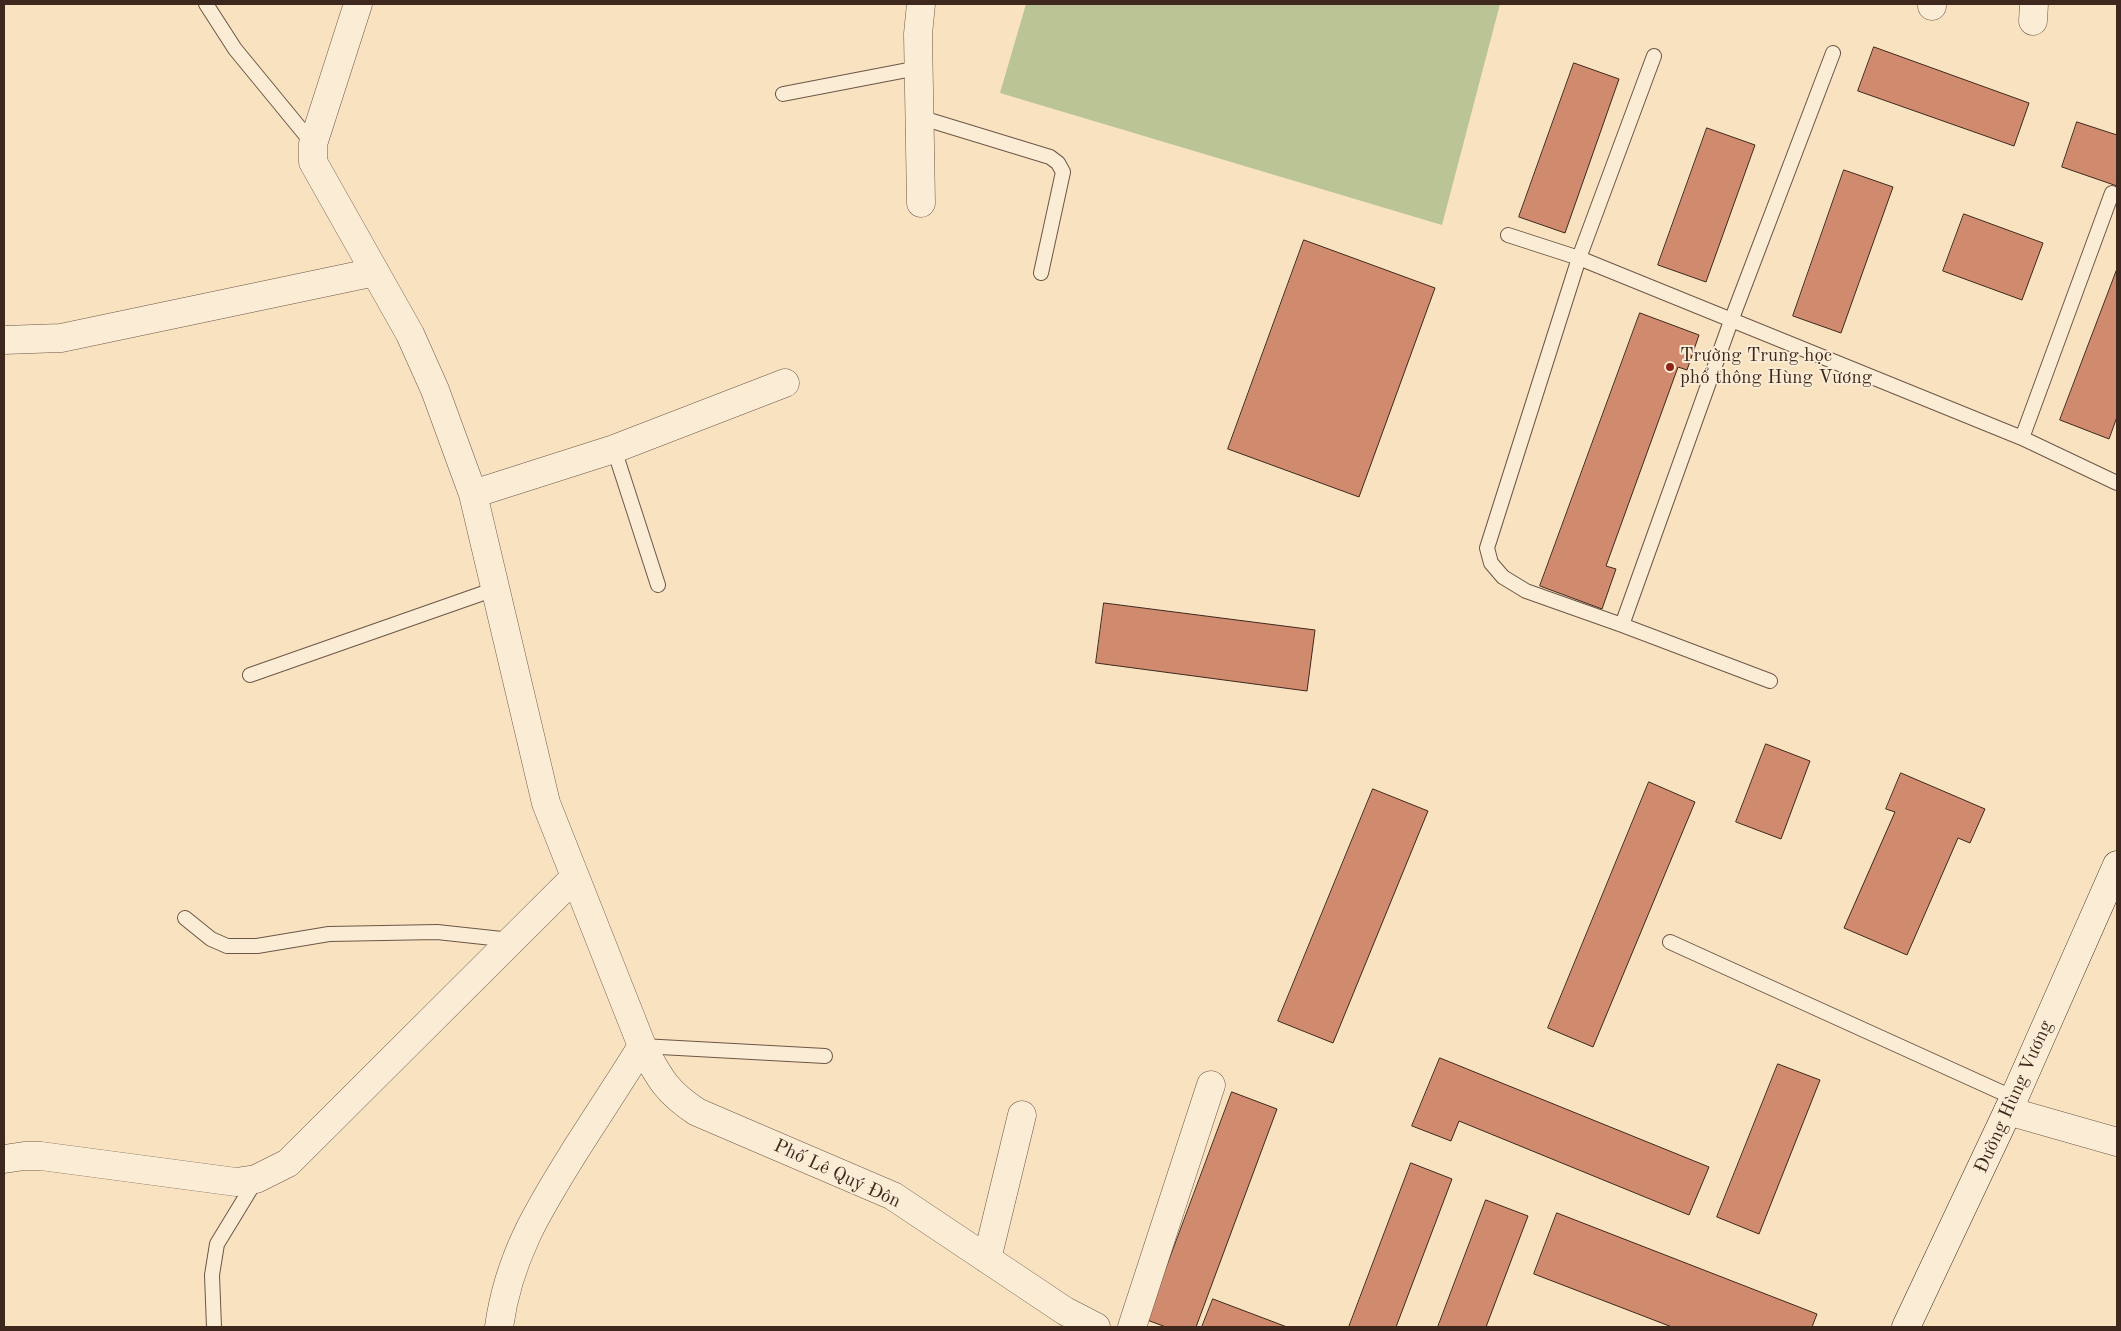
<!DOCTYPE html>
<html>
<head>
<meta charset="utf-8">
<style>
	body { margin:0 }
	#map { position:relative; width:2121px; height:1331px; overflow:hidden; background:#f9e2c0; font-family:"Old Standard TT",serif }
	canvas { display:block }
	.frame { position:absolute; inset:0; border:5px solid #3e281d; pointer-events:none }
</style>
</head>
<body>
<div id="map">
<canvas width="2121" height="1331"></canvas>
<div class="frame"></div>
</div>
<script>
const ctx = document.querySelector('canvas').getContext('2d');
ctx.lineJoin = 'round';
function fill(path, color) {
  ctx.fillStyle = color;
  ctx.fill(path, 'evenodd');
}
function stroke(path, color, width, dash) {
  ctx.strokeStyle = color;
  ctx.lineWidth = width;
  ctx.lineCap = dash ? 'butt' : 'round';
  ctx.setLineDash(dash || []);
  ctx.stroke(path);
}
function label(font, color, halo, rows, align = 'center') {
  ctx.font = font + ' "Old Standard TT",serif';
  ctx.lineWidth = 4;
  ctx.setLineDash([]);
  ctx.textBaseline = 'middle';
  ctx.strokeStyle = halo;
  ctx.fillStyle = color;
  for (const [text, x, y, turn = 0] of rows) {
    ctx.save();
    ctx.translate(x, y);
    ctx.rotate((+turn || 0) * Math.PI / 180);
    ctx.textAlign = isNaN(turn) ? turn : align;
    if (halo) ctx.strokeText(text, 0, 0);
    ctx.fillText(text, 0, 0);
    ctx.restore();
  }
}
fill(new Path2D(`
	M 1026,4 L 1500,4 L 1442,225 L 1000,93 Z`), '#bbc494');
const building = new Path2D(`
	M 1874,47 L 2029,103 L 2014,146 L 1858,91 Z
	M 1574,63 L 1619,79 L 1565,233 L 1519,217 Z
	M 2077,122 L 2117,135 L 2117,186 L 2062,167 Z
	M 1707,128 L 1755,145 L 1706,282 L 1658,265 Z
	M 1844,170 L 1893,187 L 1841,333 L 1793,316 Z
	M 1964,214 L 2043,243 L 2022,300 L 1943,271 Z
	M 1304,240 L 1435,288 L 1359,497 L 1228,449 Z
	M 2117,269 L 2117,417 L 2109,439 L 2060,420 Z
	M 1640,313 L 1699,335 L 1687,370 L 1678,367 L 1606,566 L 1616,569 L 1602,609 L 1540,586 Z
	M 1104,603 L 1315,630 L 1307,691 L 1096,663 Z
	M 1766,744 L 1810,761 L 1781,839 L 1736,822 Z
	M 1901,773 L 1985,809 L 1970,843 L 1958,838 L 1907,955 L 1844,928 L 1895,812 L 1886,809 Z
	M 1649,782 L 1695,802 L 1593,1047 L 1548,1028 Z
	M 1373,789 L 1428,811 L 1333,1043 L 1278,1021 Z
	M 1440,1058 L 1709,1167 L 1689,1215 L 1459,1121 L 1451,1141 L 1412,1126 Z
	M 1778,1064 L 1820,1080 L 1759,1234 L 1717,1217 Z
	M 1232,1092 L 1277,1109 L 1196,1327 L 1166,1327 L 1147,1320 Z
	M 1411,1163 L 1452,1179 L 1396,1327 L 1349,1327 Z
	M 1486,1200 L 1528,1216 L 1486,1327 L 1438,1327 Z
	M 1557,1213 L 1817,1314 L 1812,1327 L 1672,1327 L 1534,1274 Z
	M 1213,1299 L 1287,1327 L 1202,1327 Z`);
fill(building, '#d08a6e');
stroke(building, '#3e281d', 1);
const service = new Path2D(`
	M 206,4 L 235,49 L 313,144
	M 1654,56 L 1579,258 L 1487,548 L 1491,563 L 1503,577 L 1526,591 L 1622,625 L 1770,681
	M 783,94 L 918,68
	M 919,117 L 1050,157 L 1058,163 L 1063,172 L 1041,273
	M 1508,235 L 1579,258 L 2022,438 L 2117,483
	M 2022,438 L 2112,193
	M 614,449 L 658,585
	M 1622,625 L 1731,321 L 1833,53
	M 250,675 L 495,589
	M 185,918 L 211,939 L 227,946 L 257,946 L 329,934 L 437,932 L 511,940
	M 1670,942 L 2014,1098
	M 642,1046 L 825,1056
	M 214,1327 L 212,1275 L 217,1244 L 256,1180`);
const minor = new Path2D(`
	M 358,4 L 313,144 L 313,162 L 410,334 L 435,390 L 473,494 L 546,803 L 642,1046 C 659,1077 666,1092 697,1112 L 893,1196 L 1065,1311 L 1096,1327
	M 921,4 L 918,34 L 921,203
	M 1932,6 L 1932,4
	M 2033,21 L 2034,4
	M 4,340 L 61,338 L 375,272
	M 473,494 L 614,449 L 785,383
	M 2008,1111 L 2117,1142
	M 4,1159 L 24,1156 L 41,1156 L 236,1182 L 256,1179 L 288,1163 L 575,877
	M 987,1259 L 1022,1115
	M 499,1327 C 509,1255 540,1207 578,1146 C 599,1113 621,1080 642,1046
	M 1132,1327 L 1211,1085`);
const secondary = new Path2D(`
	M 1906,1327 L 2014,1098 L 2117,865`);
stroke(service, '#6d5646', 16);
stroke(minor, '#6d5646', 29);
stroke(secondary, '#3e281d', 29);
stroke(service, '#fbecd6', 14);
stroke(minor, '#fbecd6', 28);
stroke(secondary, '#fbecd6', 28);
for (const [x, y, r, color] of [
	[1670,367,5,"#8f2418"]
]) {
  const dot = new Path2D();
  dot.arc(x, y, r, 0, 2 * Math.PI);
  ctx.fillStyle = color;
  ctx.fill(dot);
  stroke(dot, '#fbecd6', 2);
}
label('19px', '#3e281d', '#fbecd6', [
	["Trường Trung học",1680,356],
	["phổ thông Hùng Vương",1680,378]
], 'left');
label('19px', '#3e281d', '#fbecd6', [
	["Đường Hùng Vương",2014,1097,-66],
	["Phố Lê Quý Đôn",837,1174,25]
]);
</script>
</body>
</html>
